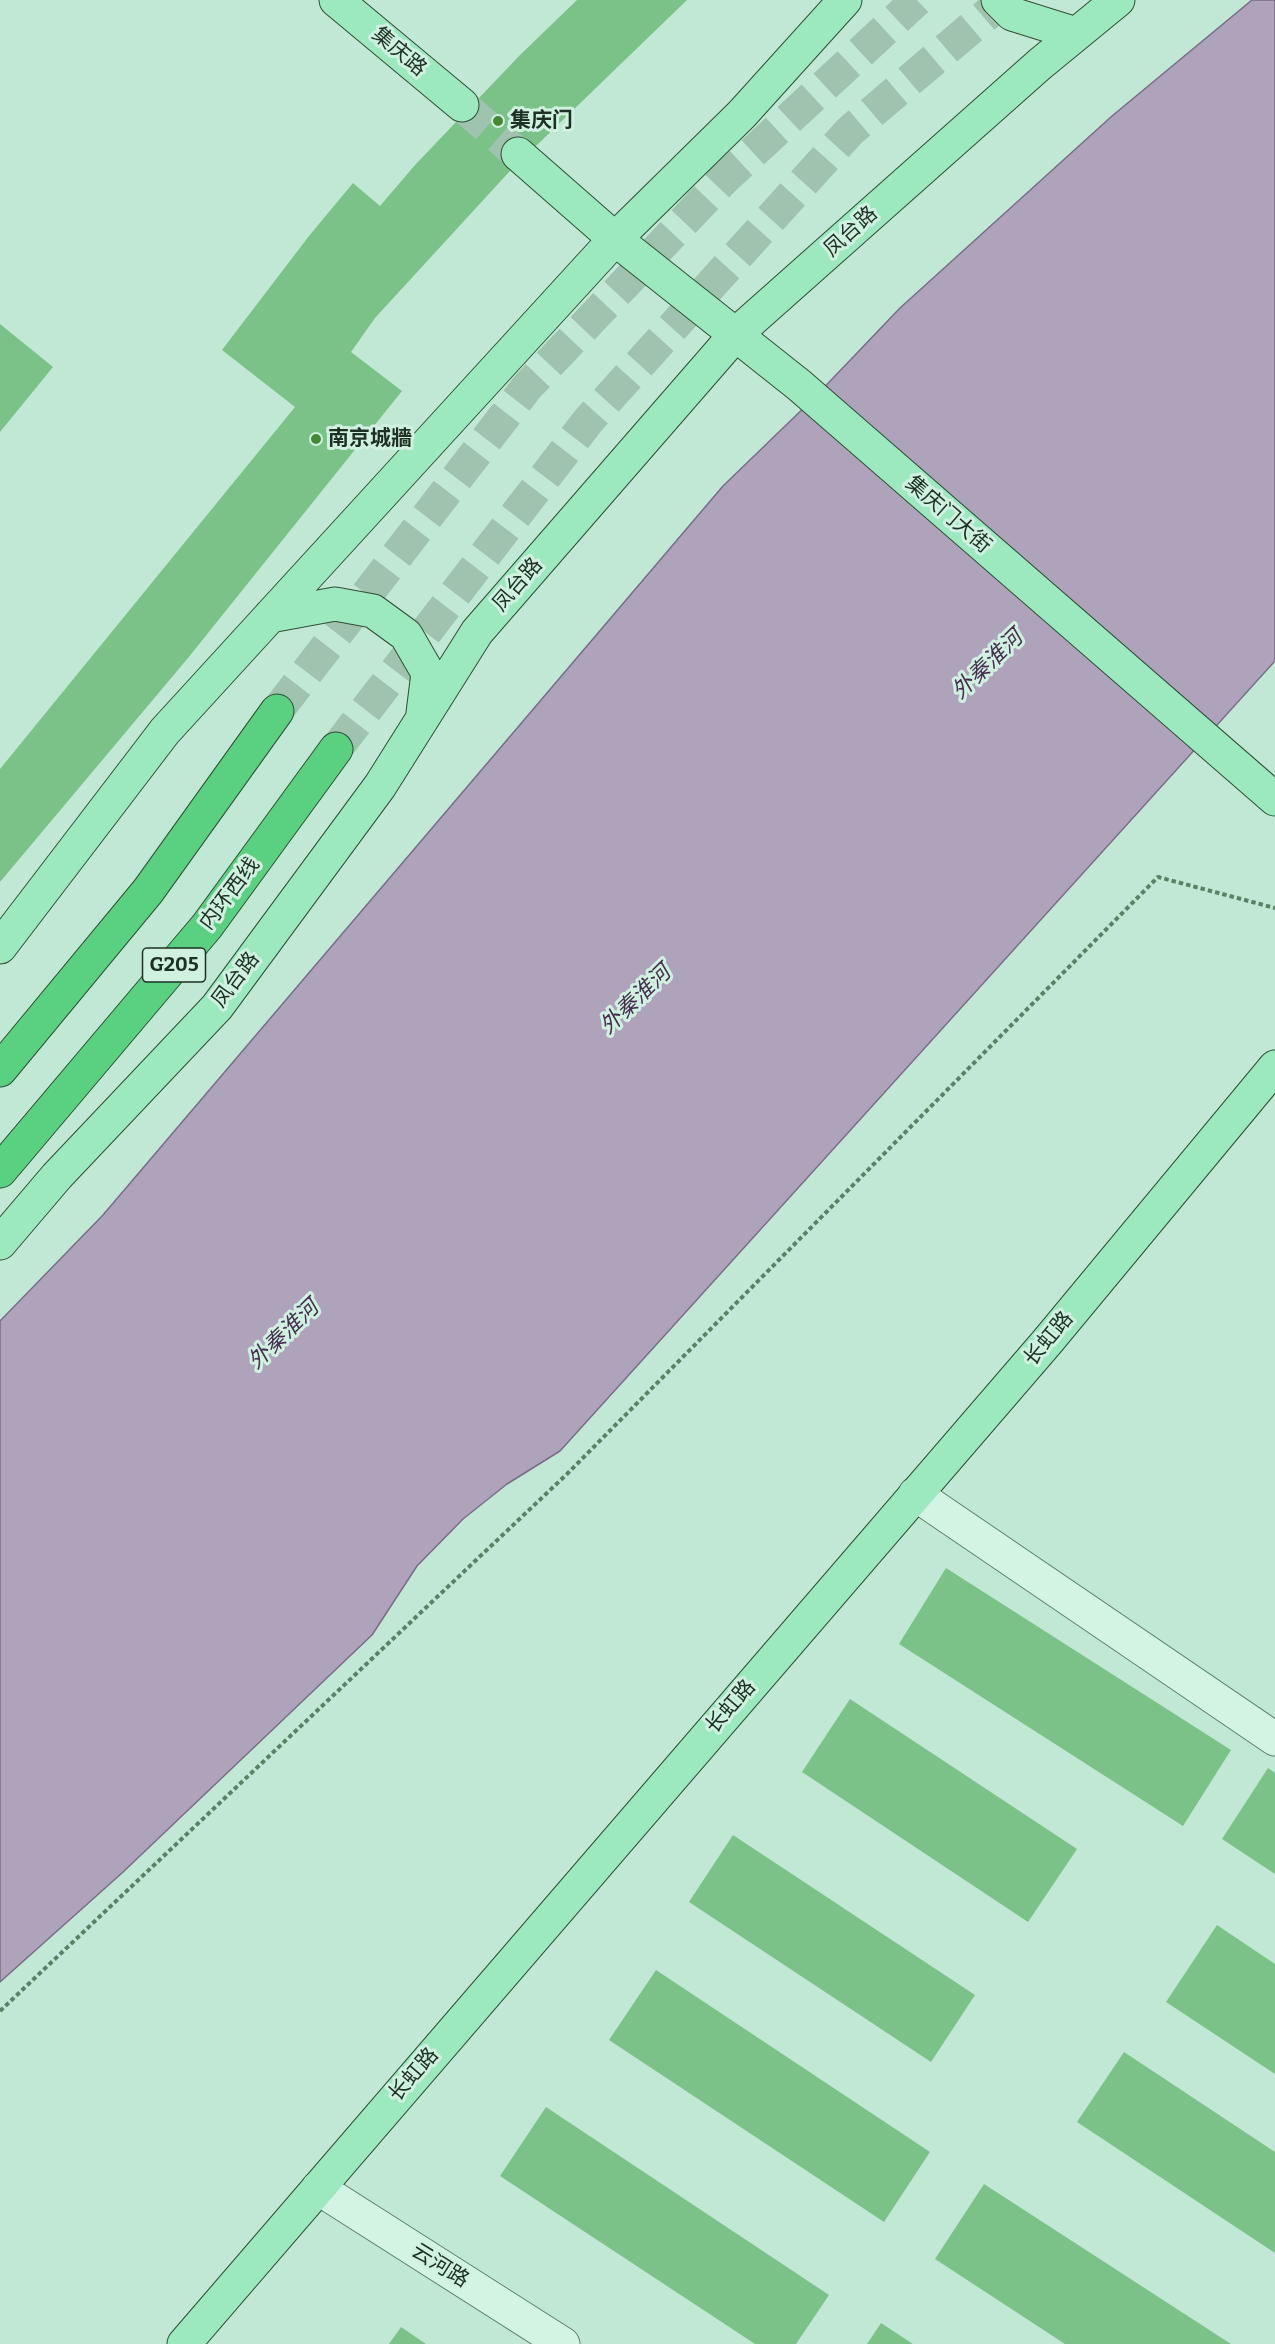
<!DOCTYPE html>
<html>
<head>
<meta charset="utf-8">
<style>
	body { margin:0 }
	canvas { display:block; background:#c1e8d4 }
</style>
</head>
<body>
<canvas width="1275" height="2344"></canvas>
<script>
const ctx = document.querySelector('canvas').getContext('2d');
ctx.lineJoin = 'round';
function fill(path, color) {
  ctx.fillStyle = color;
  ctx.fill(path, 'evenodd');
}
function stroke(path, color, width, dash) {
  ctx.strokeStyle = color;
  ctx.lineWidth = width;
  ctx.lineCap = dash ? 'butt' : 'round';
  ctx.setLineDash(dash || []);
  ctx.stroke(path);
}
function label(font, color, halo, rows, align = 'center') {
  ctx.font = font + ' Bitter,"Noto Sans SC",serif';
  ctx.lineWidth = 6;
  ctx.setLineDash([]);
  ctx.textBaseline = 'middle';
  ctx.strokeStyle = halo;
  ctx.fillStyle = color;
  for (const [text, x, y, turn = 0] of rows) {
    ctx.save();
    ctx.translate(x, y);
    ctx.rotate((+turn || 0) * Math.PI / 180);
    ctx.textAlign = isNaN(turn) ? turn : align;
    if (halo) ctx.strokeText(text, 0, 0);
    ctx.fillText(text, 0, 0);
    ctx.restore();
  }
}
const water = new Path2D(`
	M 1252,0 L 1275,0 L 1275,661 L 560,1451 L 507,1484 L 463,1519 L 417,1566 L 372,1635 L 122,1873 L 0,1982 L 0,1321 L 103,1215 L 723,486 L 813,399 L 900,308 L 1112,116 Z`);
fill(water, '#afa3bb');
stroke(water, '#7a6c88', 1.5);
fill(new Path2D(`
	M 577,0 L 687,0 L 509,172 L 375,318 L 351,352 L 402,391 L 188,658 L 0,882 L 0,769 L 295,407 L 222,350 L 309,236 L 353,183 L 380,206 L 415,165 L 520,55 Z
	M 0,324 L 53,367 L 0,432 Z
	M 946,1568 L 1231,1750 L 1183,1826 L 899,1644 Z
	M 850,1699 L 1077,1849 L 1028,1922 L 802,1772 Z
	M 1268,1768 L 1275,1773 L 1275,1874 L 1222,1839 Z
	M 733,1835 L 975,1995 L 931,2062 L 689,1902 Z
	M 1217,1925 L 1275,1964 L 1275,2074 L 1166,2002 Z
	M 656,1970 L 930,2152 L 884,2222 L 609,2040 Z
	M 1124,2052 L 1275,2152 L 1275,2253 L 1077,2122 Z
	M 546,2107 L 829,2295 L 796,2344 L 755,2344 L 500,2176 Z
	M 984,2184 L 1231,2344 L 1065,2344 L 935,2259 Z
	M 881,2323 L 913,2344 L 867,2344 Z
	M 401,2327 L 426,2344 L 389,2344 Z`), '#7bc288');
stroke(new Path2D(`
	M 462,105 L 518,154`), '#a0c3b0', 33, [33, 16]);
stroke(new Path2D(`
	M 277,711 L 527,387 L 723,180 L 917,0
	M 336,749 L 588,421 L 850,131 L 1004,0`), '#a0c3b0', 33, [33, 16]);
const minor = new Path2D(`
	M 915,1494 L 1275,1739
	M 318,2188 L 563,2344`);
const major = new Path2D(`
	M 336,0 L 462,105
	M 998,0 L 1012,14 L 1076,34
	M 518,154 L 615,239 L 799,385 L 1275,799
	M 270,616 L 335,604 L 373,611 L 406,635 L 428,673 L 423,713
	M 0,947 L 165,731 L 615,239 L 742,114 L 845,0
	M 0,1243 L 57,1176 L 217,1007 L 380,786 L 477,632 L 736,334 L 1040,64 L 1118,0
	M 184,2344 L 1047,1342 L 1275,1067`);
const highway = new Path2D(`
	M 0,1070 L 148,891 L 277,711
	M 0,1171 L 207,926 L 336,749`);
stroke(minor, '#5b8066', 35);
stroke(major, '#2f4e36', 35);
stroke(highway, '#2f4e36', 35);
stroke(new Path2D(`
	M 0,2011 L 567,1474 L 1158,877 L 1275,908`), '#5b8066', 4, [4.5, 3]);
stroke(minor, '#d3f4e3', 33);
stroke(major, '#9ce8bf', 33);
stroke(highway, '#5ad081', 33);
for (const [x, y, r, color] of [
	[498,121,6,"#468831"],
	[316,439,6,"#468831"]
]) {
  const dot = new Path2D();
  dot.arc(x, y, r, 0, 2 * Math.PI);
  ctx.fillStyle = color;
  ctx.fill(dot);
  stroke(dot, '#d0f1e0', 2);
}
for (const [x, y, w] of [
	[174,965,63]
]) {
  const box = new Path2D();
  box.roundRect(x - w / 2, y - 17, w, 34, 4.5);
  ctx.fillStyle = '#d0f1e0';
  ctx.fill(box);
  stroke(box, '#1d3122', 1.5);
}
label('bold 20px', '#1d3122', null, [
	["G205",174,965]
]);
label('21px', '#1d3122', '#d0f1e0', [
	["集庆路",399,52,40],
	["凤台路",851,232,-42],
	["集庆门大街",948,515,41],
	["凤台路",518,585,-49],
	["内环西线",230,894,-53],
	["凤台路",236,980,-53],
	["长虹路",1049,1339,-50],
	["长虹路",731,1707,-49],
	["长虹路",414,2075,-49],
	["云河路",440,2266,32]
]);
label('bold 21px', '#1d3122', '#d0f1e0', [
	["集庆门",510,121],
	["南京城牆",328,439]
], 'left');
label('italic 22px', '#462e4f', '#d0f1e0', [
	["外秦淮河",988,665,-44],
	["外秦淮河",636,1000,-44],
	["外秦淮河",284,1335,-44]
]);
</script>
</body>
</html>
